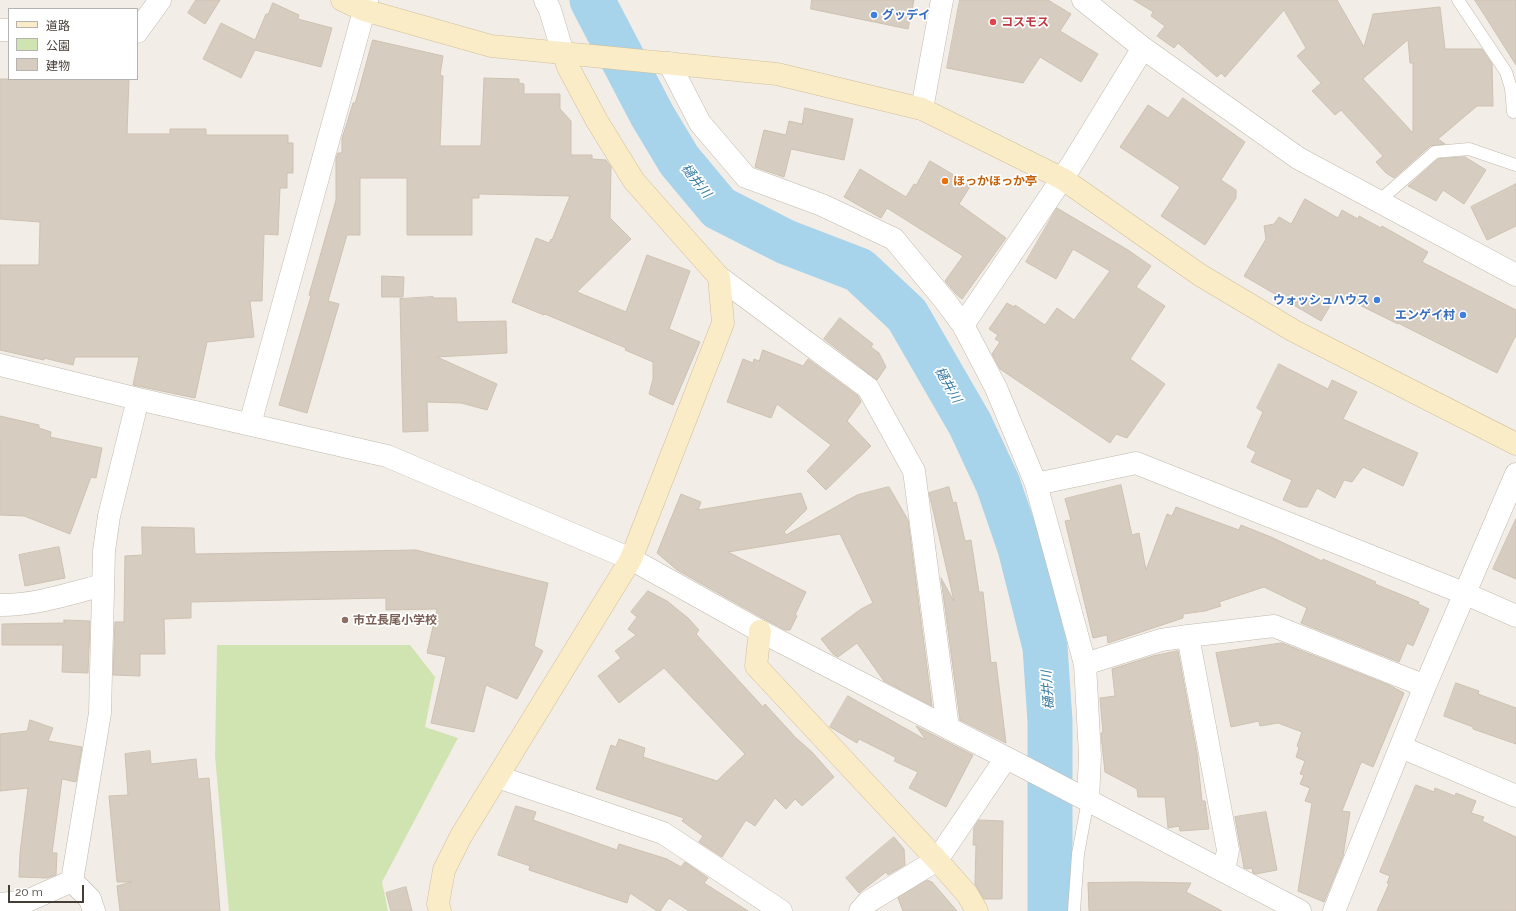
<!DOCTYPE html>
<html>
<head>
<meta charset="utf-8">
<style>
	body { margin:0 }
	#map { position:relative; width:1516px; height:911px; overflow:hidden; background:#f2eee7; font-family:Raleway,"Noto Sans JP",sans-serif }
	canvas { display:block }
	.legend { position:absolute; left:8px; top:8px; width:130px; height:72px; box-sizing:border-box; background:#fff; border:1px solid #b5b2af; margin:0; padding:5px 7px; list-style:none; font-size:12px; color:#453e36 }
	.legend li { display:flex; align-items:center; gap:8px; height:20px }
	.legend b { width:20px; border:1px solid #b5b2af }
	.scale { position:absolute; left:8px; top:885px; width:76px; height:18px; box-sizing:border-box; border:2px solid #453e36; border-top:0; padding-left:5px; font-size:12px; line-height:14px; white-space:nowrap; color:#453e36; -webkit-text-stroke:3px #fff; paint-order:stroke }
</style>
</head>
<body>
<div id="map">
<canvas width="1516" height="911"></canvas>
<ul class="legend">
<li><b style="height:5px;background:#fbecc8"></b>道路</li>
<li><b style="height:11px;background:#d0e4b2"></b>公園</li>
<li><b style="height:11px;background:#d6ccc0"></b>建物</li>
</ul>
<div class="scale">20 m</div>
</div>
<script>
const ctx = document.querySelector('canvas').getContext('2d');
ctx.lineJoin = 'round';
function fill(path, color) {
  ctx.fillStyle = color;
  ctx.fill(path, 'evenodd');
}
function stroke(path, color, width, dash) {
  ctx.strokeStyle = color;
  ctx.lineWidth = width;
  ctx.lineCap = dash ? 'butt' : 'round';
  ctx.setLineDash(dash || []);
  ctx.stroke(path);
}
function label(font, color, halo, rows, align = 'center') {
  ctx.font = font + ' Raleway,"Noto Sans JP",sans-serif';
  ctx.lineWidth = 3.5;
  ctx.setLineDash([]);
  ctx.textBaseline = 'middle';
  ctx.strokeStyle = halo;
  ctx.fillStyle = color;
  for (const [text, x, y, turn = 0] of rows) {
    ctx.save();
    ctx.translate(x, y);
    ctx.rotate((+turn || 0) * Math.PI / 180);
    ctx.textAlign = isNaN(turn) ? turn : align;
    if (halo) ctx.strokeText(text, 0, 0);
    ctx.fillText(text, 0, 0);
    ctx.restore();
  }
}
fill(new Path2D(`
	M 217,645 L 410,645 L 435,677 L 425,727 L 458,738 L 382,882 L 388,911 L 229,911 L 215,756 Z`), '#d0e4b2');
stroke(new Path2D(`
	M 592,0 L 652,115 L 679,160 L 719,208 L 786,242 L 859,270 L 907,315 L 970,424 L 998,484 L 1020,548 L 1045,647 L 1050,721 L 1050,911`), '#a7d3eb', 45);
const building = new Path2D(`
	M 196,0 L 220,0 L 205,24 L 188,13 Z
	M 812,0 L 914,0 L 908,29 L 811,9 Z
	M 960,0 L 1048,0 L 1071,14 L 1060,31 L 1098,54 L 1081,82 L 1040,57 L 1023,83 L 947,68 Z
	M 1134,0 L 1337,0 L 1364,47 L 1373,14 L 1440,7 L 1445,49 L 1482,49 L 1492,64 L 1493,106 L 1477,106 L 1438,139 L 1445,144 L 1430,146 L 1394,178 L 1386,173 L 1376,162 L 1383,156 L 1341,110 L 1335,115 L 1312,91 L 1321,83 L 1297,56 L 1306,48 L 1284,10 L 1225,77 L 1221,73 L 1217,77 L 1178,43 L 1174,48 L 1157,36 L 1165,26 L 1151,16 L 1153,12 ZM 1408,40 L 1410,63 L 1413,63 L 1413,133 L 1363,79 Z
	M 1475,0 L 1516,0 L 1516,65 L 1485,16 Z
	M 273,3 L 299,15 L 298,19 L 332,28 L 321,67 L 255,50 L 241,78 L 203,59 L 221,23 L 255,40 L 266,14 L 268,14 Z
	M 373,40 L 443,56 L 440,75 L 443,76 L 440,146 L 481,146 L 484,78 L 519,79 L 519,83 L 524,84 L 524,94 L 560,94 L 560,109 L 571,121 L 571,155 L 592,155 L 592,159 L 606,160 L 611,167 L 610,218 L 631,239 L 577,292 L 626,312 L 647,255 L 690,271 L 669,329 L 700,342 L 673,405 L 649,394 L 653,379 L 653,362 L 625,350 L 626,348 L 545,314 L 544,315 L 512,302 L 536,238 L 549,243 L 551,239 L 552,240 L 570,196 L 479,194 L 479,198 L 472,198 L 472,235 L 407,235 L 407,178 L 360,178 L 360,235 L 347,235 L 328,301 L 339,304 L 307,413 L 279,405 L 311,296 L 309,295 L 336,200 L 336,158 L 338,153 L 342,153 L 342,138 L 347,123 L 353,103 L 355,103 Z
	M 0,79 L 129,79 L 127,134 L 170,134 L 170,129 L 206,129 L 206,135 L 288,135 L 288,143 L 293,143 L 293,173 L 287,173 L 287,188 L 280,188 L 278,235 L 264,234 L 262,301 L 250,301 L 254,337 L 207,342 L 195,398 L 133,385 L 139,357 L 75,357 L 73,365 L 44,358 L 44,360 L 0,350 L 0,265 L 39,265 L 40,222 L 0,219 Z
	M 1183,98 L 1245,142 L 1221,180 L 1236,190 L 1236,198 L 1205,245 L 1161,216 L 1180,187 L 1120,147 L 1148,105 L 1168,118 Z
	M 805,108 L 853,119 L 844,160 L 791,149 L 784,177 L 755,167 L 764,130 L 786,135 L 789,121 L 802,124 Z
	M 1465,157 L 1486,170 L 1464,204 L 1443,190 L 1436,201 L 1408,186 L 1438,159 Z
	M 930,161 L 971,185 L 959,204 L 1006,238 L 962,299 L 956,294 L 945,281 L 963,256 L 887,208 L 881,218 L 844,197 L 860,169 L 906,197 L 914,184 L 916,185 Z
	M 1516,184 L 1516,226 L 1487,240 L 1471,207 Z
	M 1305,199 L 1338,218 L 1342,210 L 1358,219 L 1359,216 L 1381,228 L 1382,226 L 1428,252 L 1422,262 L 1516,310 L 1516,335 L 1497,373 L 1398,323 L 1398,324 L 1337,294 L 1321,321 L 1244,276 L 1266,239 L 1264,226 L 1274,224 L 1279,217 L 1291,224 Z
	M 1057,208 L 1128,250 L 1151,266 L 1136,287 L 1165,306 L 1130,359 L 1165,384 L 1127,438 L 1116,434 L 1110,443 L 1000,369 L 992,354 L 1000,342 L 995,339 L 998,335 L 989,329 L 1007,303 L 1014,307 L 1015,305 L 1045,325 L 1057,308 L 1074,320 L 1110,271 L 1073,249 L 1056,279 L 1026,262 Z
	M 382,276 L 404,277 L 403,297 L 382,297 Z
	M 433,297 L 433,298 L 456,298 L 457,322 L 506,321 L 507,353 L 437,357 L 497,384 L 487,410 L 461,403 L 427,402 L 428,431 L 403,432 L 400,299 Z
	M 840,318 L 873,344 L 871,347 L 879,353 L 886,367 L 877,380 L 824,339 Z
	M 763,350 L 803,366 L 808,359 L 858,396 L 861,402 L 847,421 L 871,446 L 826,490 L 807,471 L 831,445 L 777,404 L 771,418 L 727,402 L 743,359 L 753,363 L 754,359 L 759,361 Z
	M 1279,364 L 1328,389 L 1332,380 L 1357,392 L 1343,419 L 1418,453 L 1403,486 L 1363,467 L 1352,482 L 1344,480 L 1335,498 L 1317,488 L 1307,507 L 1299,507 L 1283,500 L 1292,480 L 1251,462 L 1256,452 L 1247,447 L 1263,412 L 1257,408 Z
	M 0,416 L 39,425 L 39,428 L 51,432 L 50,437 L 102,448 L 96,478 L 91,477 L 70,534 L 24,516 L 0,515 Z
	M 1121,485 L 1132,535 L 1139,533 L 1146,570 L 1167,514 L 1172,516 L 1176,507 L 1239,530 L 1241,525 L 1271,537 L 1322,561 L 1323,559 L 1376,582 L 1375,584 L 1419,602 L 1418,604 L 1429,609 L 1413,646 L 1407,643 L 1399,662 L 1301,623 L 1307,608 L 1264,587 L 1219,602 L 1221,606 L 1205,611 L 1183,614 L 1183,618 L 1108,643 L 1107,635 L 1093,638 L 1065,521 L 1071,520 L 1065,499 Z
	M 889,487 L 908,520 L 932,706 L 884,681 L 857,643 L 838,657 L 833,654 L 821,639 L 861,609 L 873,603 L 840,534 L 728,552 L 806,592 L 795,615 L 797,616 L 790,630 L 785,630 L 766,620 L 677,570 L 657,553 L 681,494 L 701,502 L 698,510 L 801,493 L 807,509 L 784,532 L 786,535 L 857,495 Z
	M 949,487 L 953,503 L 956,502 L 965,541 L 971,540 L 979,592 L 983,592 L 991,663 L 996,662 L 1006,743 L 960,720 L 941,578 L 954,601 L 929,493 Z
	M 1516,519 L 1516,579 L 1493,569 Z
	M 142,527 L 194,528 L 195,554 L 416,550 L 548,583 L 534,646 L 543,651 L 517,699 L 486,685 L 474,732 L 431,723 L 446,657 L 427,653 L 437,609 L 386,610 L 386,598 L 191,602 L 191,618 L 164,619 L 165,654 L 140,654 L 140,676 L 113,675 L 115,622 L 124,622 L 125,556 L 142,555 Z
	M 59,547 L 65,578 L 25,586 L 19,555 Z
	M 648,591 L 667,601 L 688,618 L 699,630 L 696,634 L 763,707 L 765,704 L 796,738 L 812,752 L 834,777 L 802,806 L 795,799 L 786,809 L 775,798 L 755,826 L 746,820 L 722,857 L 699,842 L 703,836 L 682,821 L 684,818 L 596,789 L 611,745 L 616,747 L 619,739 L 645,748 L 643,757 L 717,781 L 745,754 L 664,668 L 619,703 L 598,676 L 621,658 L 615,651 L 636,635 L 628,629 L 637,617 L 631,612 Z
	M 64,620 L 90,621 L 88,673 L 62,672 L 63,645 L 2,645 L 2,624 L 64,623 Z
	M 1282,643 L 1389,685 L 1404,693 L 1373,767 L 1362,762 L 1360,765 L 1342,811 L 1350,812 L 1343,856 L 1324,902 L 1298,891 L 1312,803 L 1305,801 L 1310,788 L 1300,784 L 1304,775 L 1300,774 L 1305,761 L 1296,757 L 1299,748 L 1297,746 L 1302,732 L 1278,723 L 1260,726 L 1259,721 L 1231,727 L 1216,653 Z
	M 1178,651 L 1197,753 L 1202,801 L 1205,801 L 1209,829 L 1180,831 L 1179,826 L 1168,828 L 1165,797 L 1138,797 L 1137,789 L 1105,772 L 1102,744 L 1101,733 L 1103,733 L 1100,698 L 1115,696 L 1112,669 L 1153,656 Z
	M 1456,683 L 1479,691 L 1478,694 L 1516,708 L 1516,744 L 1473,729 L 1473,727 L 1444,716 Z
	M 848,696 L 926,740 L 916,726 L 973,755 L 946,807 L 909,788 L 918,772 L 894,761 L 896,758 L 893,756 L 859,739 L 857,743 L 830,727 Z
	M 30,720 L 53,728 L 48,741 L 82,747 L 76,782 L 62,779 L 52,853 L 57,853 L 56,875 L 47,878 L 19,877 L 20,853 L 28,788 L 0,791 L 0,734 L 27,731 Z
	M 150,751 L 151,764 L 196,759 L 198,779 L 209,778 L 220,911 L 120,911 L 117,886 L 132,882 L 117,882 L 109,796 L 128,795 L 125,754 Z
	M 1416,785 L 1434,792 L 1435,788 L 1455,796 L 1456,793 L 1476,801 L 1471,813 L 1484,817 L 1482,821 L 1516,837 L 1516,911 L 1377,911 L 1389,884 L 1387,883 L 1390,876 L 1380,872 Z
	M 516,806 L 536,812 L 533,820 L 617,850 L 619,844 L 667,859 L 681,867 L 685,862 L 708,878 L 704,883 L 748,911 L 689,911 L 669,898 L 660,911 L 657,911 L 630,893 L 627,903 L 529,870 L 530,866 L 498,855 Z
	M 1266,812 L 1277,870 L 1256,874 L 1253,873 L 1252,868 L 1247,869 L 1244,868 L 1235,817 Z
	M 979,820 L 1003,821 L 1002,899 L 984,899 L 975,884 L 976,845 L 973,845 L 974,828 Z
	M 894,837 L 904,849 L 905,865 L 888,875 L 886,872 L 859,893 L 846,878 Z
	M 927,880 L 932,882 L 957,911 L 903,911 L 898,898 Z
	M 1137,882 L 1191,883 L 1186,892 L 1222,911 L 1089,911 L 1088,883 Z
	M 406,887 L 412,911 L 391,911 L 386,893 Z`);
fill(building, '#d6ccc0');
stroke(building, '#cdc1b1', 1);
const lane = new Path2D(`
	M 1458,0 L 1506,72 L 1511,88 L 1513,112
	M 1379,201 L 1435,152 L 1469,149 L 1516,165
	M 1074,911 L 1078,854 L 1088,800`);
const street = new Path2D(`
	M 545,0 L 550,10 L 563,53
	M 1083,0 L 1143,48 L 1298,158 L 1516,275
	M 0,30 L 9,30
	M 137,32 L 160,0
	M 669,63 L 700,123 L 746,177 L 822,205 L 894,239 L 946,302 L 963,325 L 996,388 L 1036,484
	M 922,109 L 942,0
	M 719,277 L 868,388 L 914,471 L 948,728
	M 963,325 L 1072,164 L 1143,48
	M 0,365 L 138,399 L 387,456 L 631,559 L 760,631 L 1022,766 L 1300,911
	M 250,424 L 367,0
	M 0,605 C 36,605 69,594 103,585
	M 1085,664 L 1161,640 L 1188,636
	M 1401,747 L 1516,796
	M 498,777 L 663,833 L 781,911
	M 1088,800 L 1090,756 L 1085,664 L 1036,484 L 1136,463 L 1466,594 L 1516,616
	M 1224,871 L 1228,850 L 1188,636 L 1274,626 L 1425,686
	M 0,904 L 27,901 L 72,881
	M 94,911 L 90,899 L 72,881 L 100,713 L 104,551 L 109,516 L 138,399
	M 860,911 L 868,902 L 937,860 L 1006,758
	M 1334,911 L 1425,686 L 1516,474`);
const secondary = new Path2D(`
	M 342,0 L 364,10 L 491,46 L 777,74 L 922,109 L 1063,179 L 1200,275 L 1294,331 L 1516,444
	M 760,631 L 756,666 L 937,860 L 967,894 L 977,911
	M 440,911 L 438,904 L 444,870 L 461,836 L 631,559 L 723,323 L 719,277 L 634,181 L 597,121 L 568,67 L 563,53`);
stroke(lane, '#c0b8ad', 13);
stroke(street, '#c0b8ad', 23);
stroke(secondary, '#cfbe99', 23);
stroke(lane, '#fff', 12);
stroke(street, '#fff', 22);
stroke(secondary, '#fbecc8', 22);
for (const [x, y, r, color] of [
	[874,15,4,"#3f7fe0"],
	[993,22,4,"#e0444e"],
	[945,181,4,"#e8710a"],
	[1377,300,4,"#3f7fe0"],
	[1463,315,4,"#3f7fe0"],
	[345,620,4,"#8d6e63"]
]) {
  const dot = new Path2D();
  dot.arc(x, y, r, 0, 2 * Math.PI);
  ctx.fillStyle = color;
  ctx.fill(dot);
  stroke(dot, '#fff', 1.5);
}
label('bold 12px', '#366cbe', '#fff', [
	["グッデイ",882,15,"left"],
	["ウォッシュハウス",1369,300],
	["エンゲイ村",1455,315]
], 'right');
label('bold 12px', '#be3a42', '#fff', [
	["コスモス",1001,22]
], 'left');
label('bold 12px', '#c56008', '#fff', [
	["ほっかほっか亭",953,181]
], 'left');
label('bold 12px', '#785e54', '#fff', [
	["市立長尾小学校",353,620]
], 'left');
label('italic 13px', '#357aa1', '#fff', [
	["樋井川",696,181,51],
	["樋井川",948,385,60],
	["樋井川",1048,690,-94]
]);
</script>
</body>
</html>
